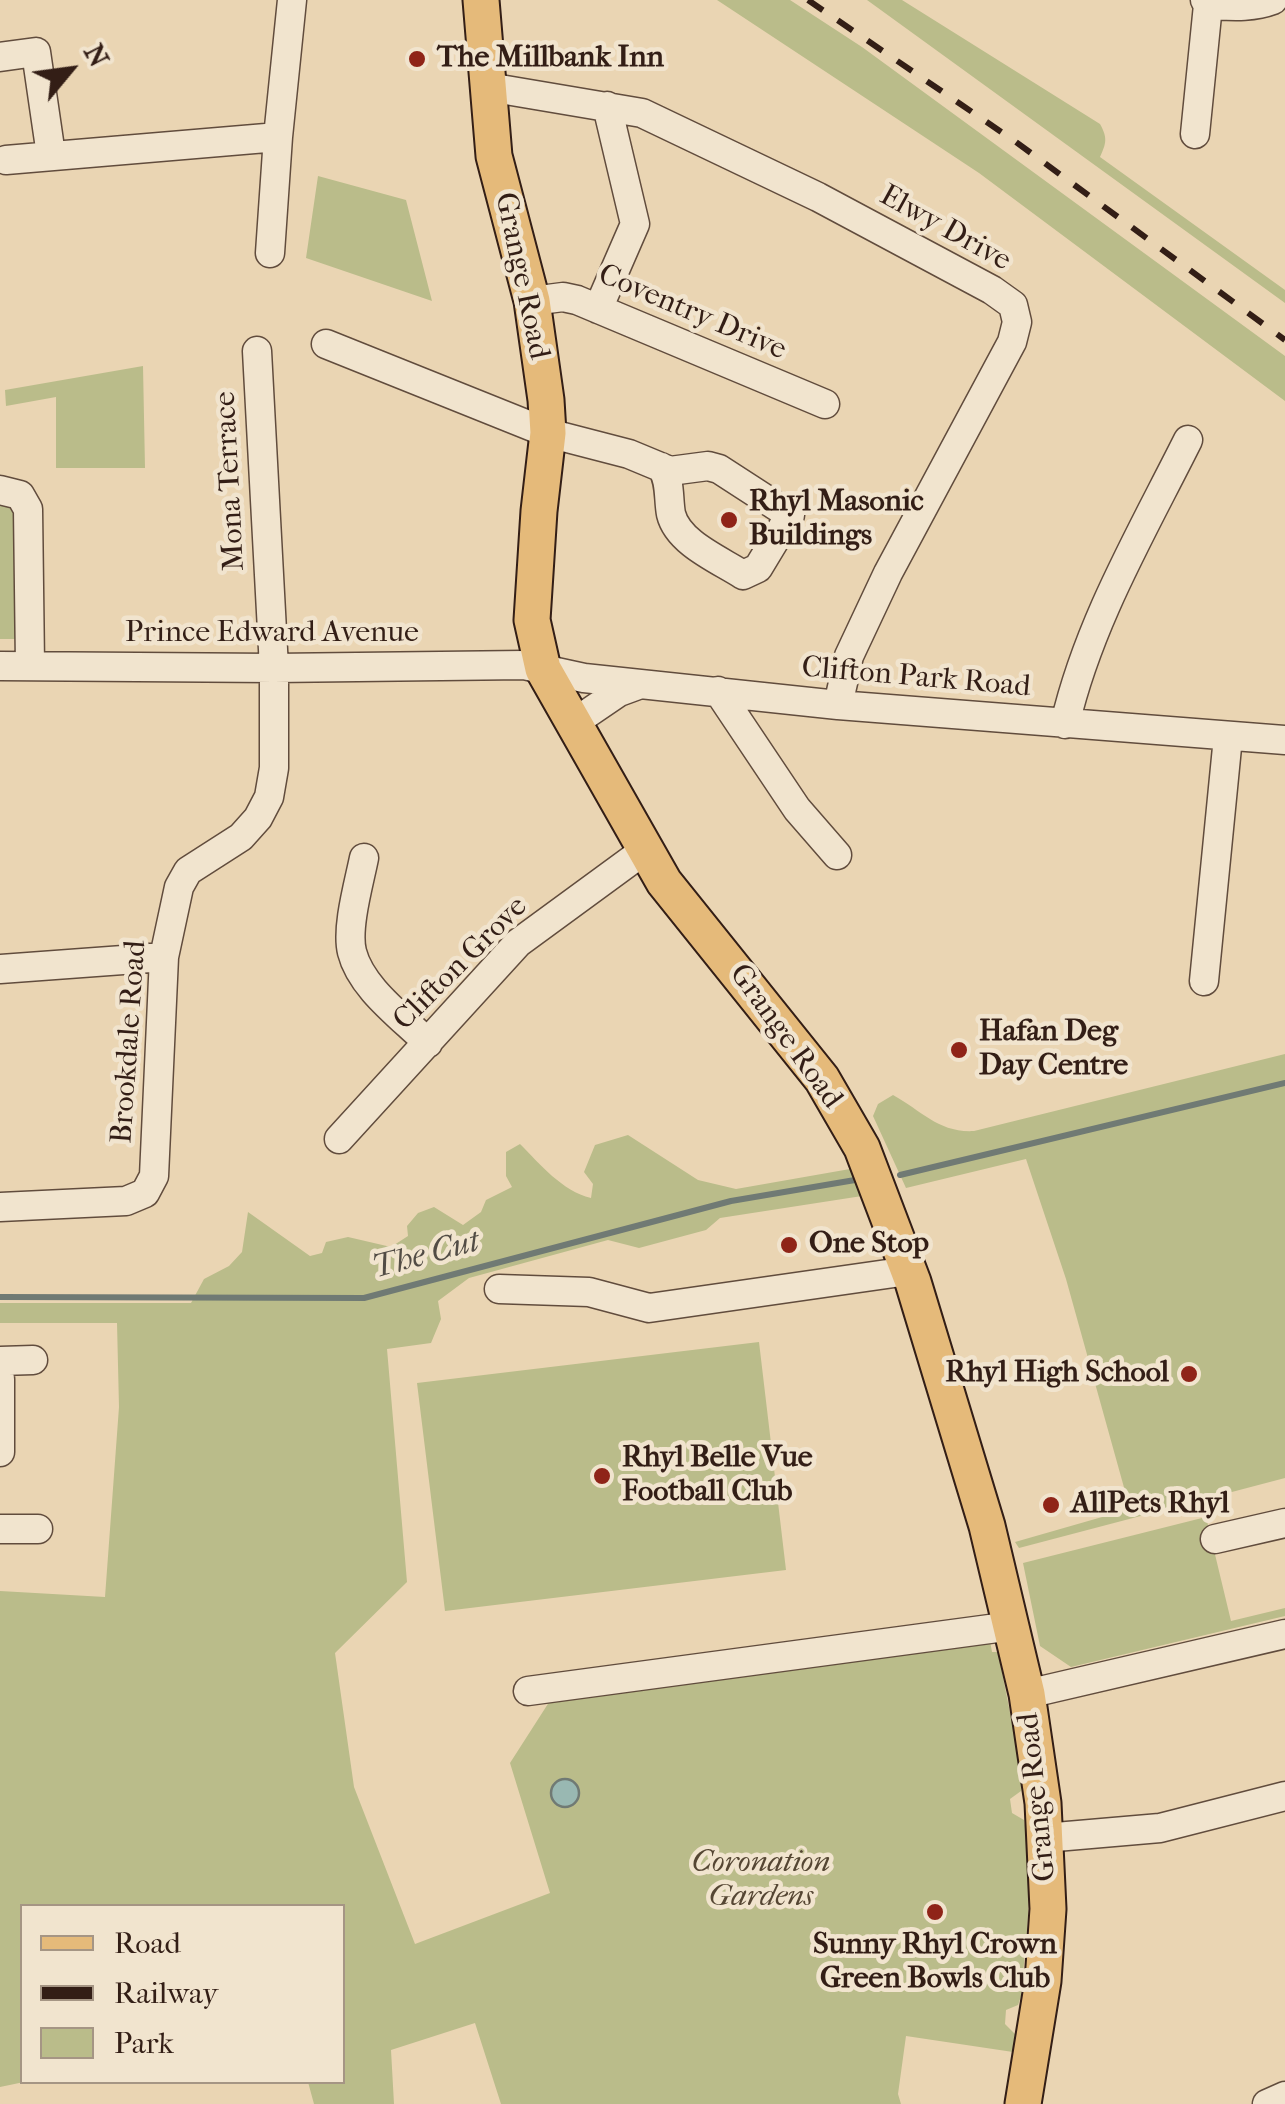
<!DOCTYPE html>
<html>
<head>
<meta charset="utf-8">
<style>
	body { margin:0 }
	#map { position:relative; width:1285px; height:2104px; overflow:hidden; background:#ead5b3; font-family:"IM FELL French Canon",serif }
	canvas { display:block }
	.legend { position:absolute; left:20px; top:1904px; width:325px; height:180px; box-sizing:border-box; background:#f1e4ce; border:2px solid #a59584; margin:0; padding:12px 18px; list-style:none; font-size:30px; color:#331e16 }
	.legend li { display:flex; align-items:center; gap:20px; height:50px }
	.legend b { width:50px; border:2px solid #a59584 }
	.north { position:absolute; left:20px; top:20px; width:100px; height:100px; -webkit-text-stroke:8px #f1e4ce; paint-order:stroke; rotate:61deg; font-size:28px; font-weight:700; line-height:40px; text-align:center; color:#331e16 }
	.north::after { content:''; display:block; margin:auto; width:35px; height:45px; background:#331e16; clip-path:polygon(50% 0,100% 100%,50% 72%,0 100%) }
</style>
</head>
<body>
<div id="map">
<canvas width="1285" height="2104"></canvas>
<ul class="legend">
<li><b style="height:12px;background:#e5ba7a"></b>Road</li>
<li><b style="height:12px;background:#331e16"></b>Railway</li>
<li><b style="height:28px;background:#babc8a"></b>Park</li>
</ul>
<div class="north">N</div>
</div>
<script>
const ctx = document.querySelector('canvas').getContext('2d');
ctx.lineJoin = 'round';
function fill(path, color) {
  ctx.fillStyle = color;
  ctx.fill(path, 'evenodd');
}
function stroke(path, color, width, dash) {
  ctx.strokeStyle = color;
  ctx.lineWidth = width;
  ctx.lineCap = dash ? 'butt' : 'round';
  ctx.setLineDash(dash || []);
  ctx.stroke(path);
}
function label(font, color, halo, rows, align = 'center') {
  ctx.font = font + ' "IM FELL French Canon",serif';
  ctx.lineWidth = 9;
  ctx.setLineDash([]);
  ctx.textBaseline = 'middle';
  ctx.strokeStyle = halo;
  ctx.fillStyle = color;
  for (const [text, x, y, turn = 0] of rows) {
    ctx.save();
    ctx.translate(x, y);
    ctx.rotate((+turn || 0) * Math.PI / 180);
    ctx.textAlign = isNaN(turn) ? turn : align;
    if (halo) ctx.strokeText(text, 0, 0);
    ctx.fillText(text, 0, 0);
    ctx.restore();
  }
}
fill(new Path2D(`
	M 717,0 L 790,0 L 862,47 L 1285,356 L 1285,401 L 979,173 Z
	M 867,0 L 902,0 L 1100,124 C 1108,138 1106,144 1100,157 L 1285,290 L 1285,303 Z
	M 318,176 L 406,200 L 432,301 L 306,258 Z
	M 143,366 L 145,468 L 56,468 L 56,397 L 6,406 L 5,390 Z
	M 0,500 L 13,500 L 22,514 L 22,639 L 0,639 Z
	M 1285,1054 L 1285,1478 L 1019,1548 L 1015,1542 L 1130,1509 L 1066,1279 L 1026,1159 L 906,1188 L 873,1116 L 878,1104 L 893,1095 C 922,1111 939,1133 974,1131 Z
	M 628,1135 L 698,1180 L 736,1189 L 850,1169 L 862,1196 L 720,1218 L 706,1230 L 639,1248 L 608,1240 L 469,1278 L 438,1301 L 441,1319 L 431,1343 L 387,1349 L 407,1582 L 335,1653 L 354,1787 L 415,1944 L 550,1893 L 510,1763 L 553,1696 L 990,1641 L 992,1652 L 998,1652 L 1021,1768 L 1021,1791 L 1010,1799 L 1012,1813 L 1024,1820 C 1035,1876 1026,1939 1021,1996 L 1018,2005 L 1006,2010 L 1005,2024 L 1015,2034 L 1013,2052 L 906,2036 L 898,2094 L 901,2104 L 501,2104 L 475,2023 L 391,2050 L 394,2104 L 314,2104 L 308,2082 L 342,2082 L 342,1906 L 22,1906 L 24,2082 L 0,2087 L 0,1591 L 105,1597 L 119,1407 L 117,1323 L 0,1323 L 0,1303 L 191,1303 L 204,1279 L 229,1266 L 242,1252 L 248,1212 L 310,1256 L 322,1253 L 326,1242 L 348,1237 L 391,1247 L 408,1236 L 407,1226 L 418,1213 L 434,1207 L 463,1225 L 481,1212 L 486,1200 L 512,1187 L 506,1176 L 506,1152 L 520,1144 C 540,1164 562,1191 591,1198 L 593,1184 L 584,1172 L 595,1145 Z
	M 759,1342 L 786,1570 L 445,1611 L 417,1383 Z
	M 1206,1517 L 1231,1621 L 1285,1608 L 1285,1616 L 1071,1667 L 1040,1646 L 1023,1563 Z`), '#babc8a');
const water = new Path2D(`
	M551 1793a14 14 0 1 1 28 0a14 14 0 1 1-28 0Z`);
fill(water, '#99b8b2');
stroke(water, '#707a74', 2.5);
stroke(new Path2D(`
	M 900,1175 L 1285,1083
	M 0,1297 L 364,1298 L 731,1201 L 855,1180`), '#707a74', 6);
const minor = new Path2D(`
	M 1205,0 L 1208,5 C 1231,6 1252,8 1273,0
	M 0,57 L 36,52 L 51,155
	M 488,87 L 642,113 L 818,197 L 992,290 L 1013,305 L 1017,322 L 1012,342 L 888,573 L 849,656 L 838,705
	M 1195,134 L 1208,5
	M 6,160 L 278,137
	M 270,253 L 278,137 L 292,0
	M 532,301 L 563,297 L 577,300 L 825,404
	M 598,309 L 635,224 L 607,106
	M 326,344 L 548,433 L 629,454 L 670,471 L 708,466 L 719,469 L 790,515 L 758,568 L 743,575 C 720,560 678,543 671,514 C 668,498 671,480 661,467
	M 0,490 L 20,495 L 28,509 L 30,665
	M 0,666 L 274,668 L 524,665 L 584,678 L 838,705 L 1285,740
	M 718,691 L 797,809 L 837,855
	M 572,724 L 619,692 L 638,685
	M 1065,724 C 1088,624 1142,532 1188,440
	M 364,858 C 359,883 346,928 352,952 C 361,988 402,1017 428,1043
	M 0,969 L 164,957
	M 1204,981 L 1228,737
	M 339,1139 L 518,943 L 645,850
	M 0,1207 L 126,1201 L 145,1193 L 154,1176 L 164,957 L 179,887 L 188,871 L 241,837 L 258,818 L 269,797 L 274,768 L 274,668 L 257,351
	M 499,1289 L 589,1292 L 649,1308 L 908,1271
	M 0,1361 L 33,1360
	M 0,1379 L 0,1452
	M 0,1529 L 38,1529
	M 1215,1539 L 1285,1523
	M 528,1691 L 1012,1626
	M 1027,1694 L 1285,1634
	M 1044,1838 L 1160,1828 L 1285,1796
	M 1267,2104 L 1285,2096`);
const major = new Path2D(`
	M 481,0 L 494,156 L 532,301 L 546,400 L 548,433 L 539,511 L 532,620 L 543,669 L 664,882 L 822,1079 L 862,1148 L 913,1282 L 987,1526 L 1027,1694 L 1043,1803 L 1048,1909 L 1043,1981 L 1023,2104`);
stroke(minor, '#614c3d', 31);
stroke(major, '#331e16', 39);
stroke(minor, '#f1e4ce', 28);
stroke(major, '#e5ba7a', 35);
stroke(new Path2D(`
	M 808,0 L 1016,142 L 1285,340`), '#331e16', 6, [18, 18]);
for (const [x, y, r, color] of [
	[417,59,10,"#8f2418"],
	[729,520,10,"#8f2418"],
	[959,1050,10,"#8f2418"],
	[789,1245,10,"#8f2418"],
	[1189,1374,10,"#8f2418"],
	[602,1476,10,"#8f2418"],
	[1051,1505,10,"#8f2418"],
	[935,1912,10,"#8f2418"]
]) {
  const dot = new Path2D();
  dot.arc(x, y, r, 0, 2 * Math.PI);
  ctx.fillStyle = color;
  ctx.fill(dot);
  stroke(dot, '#f1e4ce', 4);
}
label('bold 30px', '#331e16', '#f1e4ce', [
	["The Millbank Inn",437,59],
	["Rhyl Masonic",749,503],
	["Buildings",749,537],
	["Hafan Deg",979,1033],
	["Day Centre",979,1067],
	["One Stop",809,1245],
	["Rhyl High School",1169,1374,"right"],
	["Rhyl Belle Vue",622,1459],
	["Football Club",622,1493],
	["AllPets Rhyl",1071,1505],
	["Sunny Rhyl Crown",935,1946,"center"],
	["Green Bowls Club",935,1980,"center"]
], 'left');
label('30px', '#331e16', '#f1e4ce', [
	["Elwy Drive",945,229,29],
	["Grange Road",521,276,78],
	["Coventry Drive",692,313,23],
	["Mona Terrace",231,481,-93],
	["Prince Edward Avenue",272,634],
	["Clifton Park Road",916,678,5],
	["Clifton Grove",461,964,-45],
	["Grange Road",785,1037,54],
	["Brookdale Road",130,1042,-86],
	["Grange Road",1038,1797,-96]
]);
label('italic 30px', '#554633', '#f1e4ce', [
	["Coronation",761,1864],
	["Gardens",761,1898]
]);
label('italic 32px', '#524c45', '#f1e4ce', [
	["The Cut",426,1256,-15]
]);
</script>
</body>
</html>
